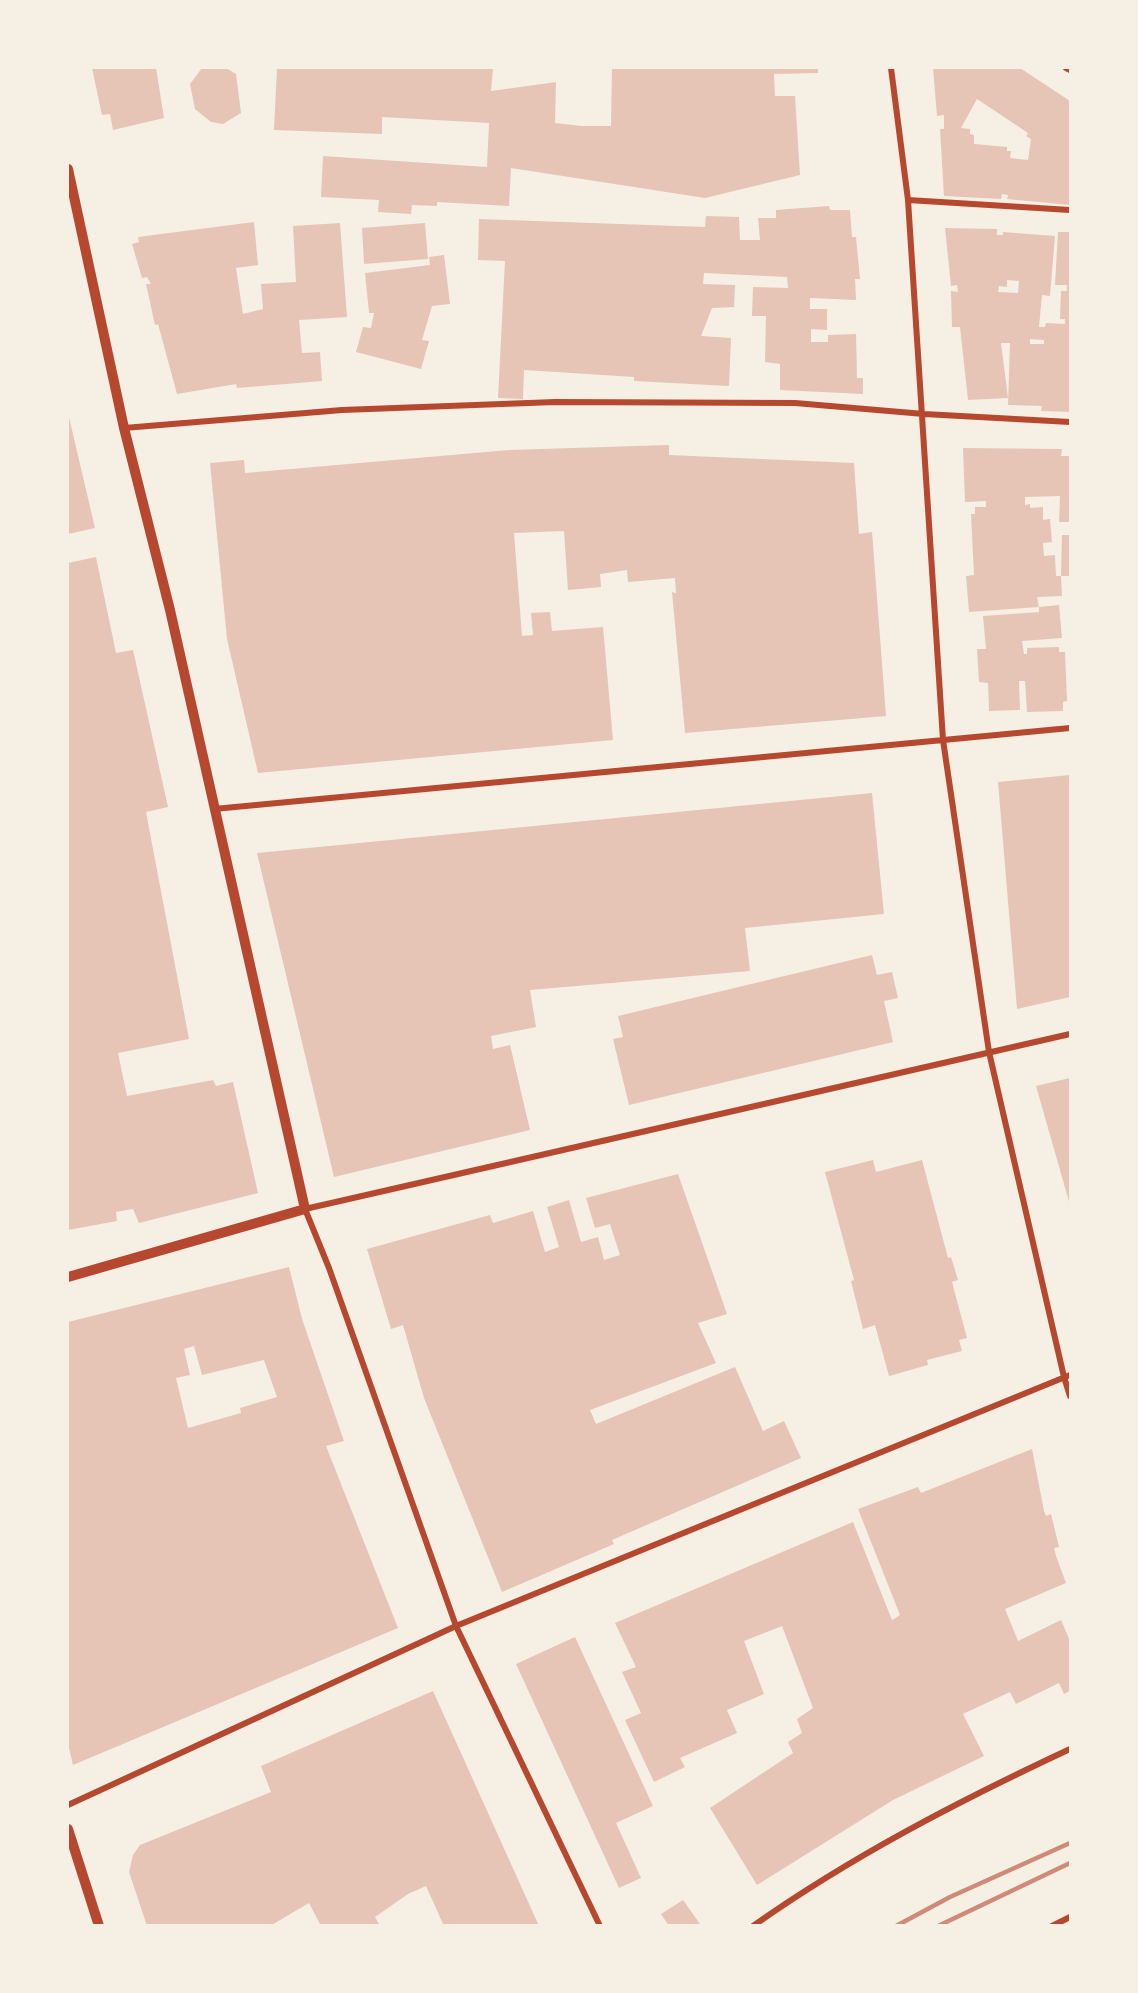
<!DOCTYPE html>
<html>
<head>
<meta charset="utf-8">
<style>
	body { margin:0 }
	#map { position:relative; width:1138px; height:1993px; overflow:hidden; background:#f6efe4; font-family:"Alegreya Sans",sans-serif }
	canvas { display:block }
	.frame { position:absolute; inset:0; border:69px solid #f6efe4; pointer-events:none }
</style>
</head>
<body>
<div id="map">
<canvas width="1138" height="1993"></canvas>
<div class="frame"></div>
</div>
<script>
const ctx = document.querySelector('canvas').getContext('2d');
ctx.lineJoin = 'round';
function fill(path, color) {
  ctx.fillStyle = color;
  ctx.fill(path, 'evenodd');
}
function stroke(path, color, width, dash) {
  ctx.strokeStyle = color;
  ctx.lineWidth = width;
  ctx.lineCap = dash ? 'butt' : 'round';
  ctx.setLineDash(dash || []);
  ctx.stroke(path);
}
fill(new Path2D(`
	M 92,68 L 156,68 L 164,118 L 113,130 L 110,114 L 102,115 Z
	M 202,68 L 226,68 L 236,74 L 241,113 L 223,124 L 211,122 L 195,109 L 190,84 Z
	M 277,68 L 493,68 L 491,91 L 556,82 L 555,123 L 582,126 L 611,126 L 612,68 L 818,68 L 818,73 L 774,74 L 775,96 L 795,96 L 800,175 L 705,198 L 511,168 L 509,206 L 437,202 L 437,206 L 412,205 L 411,214 L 378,212 L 379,200 L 321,197 L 323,156 L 487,167 L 489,123 L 382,117 L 382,134 L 274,130 Z
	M 933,68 L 1020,68 L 1070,101 L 1070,205 L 1007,199 L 1008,195 L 1002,194 L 1001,199 L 944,196 L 940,129 L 944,129 L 944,115 L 937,116 ZM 977,99 L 1028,133 L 1026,136 L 1031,139 L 1028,160 L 1010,158 L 1011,151 L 1007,151 L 1007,147 L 974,144 L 974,135 L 970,134 L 970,129 L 961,128 Z
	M 829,206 L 830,210 L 850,210 L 852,237 L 856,237 L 860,279 L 855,279 L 856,300 L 810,298 L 810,309 L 827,309 L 827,330 L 811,329 L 811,342 L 828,342 L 828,335 L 856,334 L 857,378 L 863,378 L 863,394 L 780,390 L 780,364 L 765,362 L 766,316 L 752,316 L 753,287 L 788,288 L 787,277 L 704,273 L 703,284 L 735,285 L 734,307 L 712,308 L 701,336 L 731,338 L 729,386 L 634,381 L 634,377 L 524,370 L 523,399 L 498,398 L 505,261 L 478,260 L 479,219 L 705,227 L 706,216 L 739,217 L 740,240 L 760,240 L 758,218 L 776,218 L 776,210 Z
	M 254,222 L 258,265 L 236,268 L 243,314 L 263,309 L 261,284 L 296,282 L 293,226 L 340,223 L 347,317 L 299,320 L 302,353 L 320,352 L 322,381 L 237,388 L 236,384 L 177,394 L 158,324 L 155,325 L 146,284 L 151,284 L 147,277 L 142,278 L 132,244 L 139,242 L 138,237 Z
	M 425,223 L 428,259 L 364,264 L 362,228 Z
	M 945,228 L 997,229 L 997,235 L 1003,235 L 1003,232 L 1055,236 L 1050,296 L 1042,295 L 1039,327 L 1045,327 L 1046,323 L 1065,324 L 1065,319 L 1060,319 L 1061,291 L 1067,291 L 1067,285 L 1055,285 L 1058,232 L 1070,232 L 1070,412 L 1041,411 L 1042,406 L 1008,405 L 1010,343 L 1001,343 L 1008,398 L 968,400 L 960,327 L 952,327 L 951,291 L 958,292 L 957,285 L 951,286 ZM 1007,280 L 1019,281 L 1018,293 L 998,292 L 999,286 L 1007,287 ZM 1030,339 L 1044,340 L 1044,344 L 1030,344 Z
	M 444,255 L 450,304 L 432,306 L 422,340 L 429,341 L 421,369 L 356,352 L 363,327 L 371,328 L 374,313 L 369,313 L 365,273 L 430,265 L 429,257 Z
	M 68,413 L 95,528 L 68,534 Z
	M 669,445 L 669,455 L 854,463 L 859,534 L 872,532 L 886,716 L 685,733 L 672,592 L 676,593 L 675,578 L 628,582 L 627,570 L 600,574 L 601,587 L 568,590 L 564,531 L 514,533 L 522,636 L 533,635 L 531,613 L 550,612 L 552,631 L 603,627 L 613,740 L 258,773 L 227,639 L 210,463 L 244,460 L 245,473 L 509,450 Z
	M 963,448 L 1062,449 L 1061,456 L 1070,456 L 1070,522 L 1059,522 L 1060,496 L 1025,497 L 1025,505 L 1030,504 L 1030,508 L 1043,507 L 1043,520 L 1050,519 L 1052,542 L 1043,543 L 1044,556 L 1055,555 L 1056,576 L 1061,576 L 1062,596 L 1037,597 L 1039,607 L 969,612 L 966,576 L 974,575 L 971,514 L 975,514 L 975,507 L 986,507 L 986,501 L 965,502 Z
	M 1062,535 L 1070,535 L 1070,576 L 1061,576 Z
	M 96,557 L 116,653 L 133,650 L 168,807 L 146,812 L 189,1039 L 118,1053 L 127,1096 L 213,1080 L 216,1086 L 233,1082 L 258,1193 L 139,1223 L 133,1209 L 116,1212 L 117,1221 L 68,1230 L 68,563 Z
	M 1059,605 L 1062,638 L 1022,641 L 1024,654 L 1027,654 L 1027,648 L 1059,647 L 1059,652 L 1065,652 L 1067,701 L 1063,702 L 1063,711 L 1027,712 L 1025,681 L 1019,681 L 1020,710 L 989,711 L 988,683 L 979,682 L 977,649 L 986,649 L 983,616 L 1039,612 L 1039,607 Z
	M 1070,775 L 1070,997 L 1017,1009 L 998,782 Z
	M 872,793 L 884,914 L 745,928 L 750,971 L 530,990 L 536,1027 L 491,1036 L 493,1049 L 510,1045 L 530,1130 L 334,1177 L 257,853 Z
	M 872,955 L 877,975 L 892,972 L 898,998 L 884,1001 L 893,1042 L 629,1105 L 613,1039 L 623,1037 L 618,1016 Z
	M 1070,1078 L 1070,1205 L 1036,1086 Z
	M 873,1160 L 876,1172 L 922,1160 L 948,1258 L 951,1257 L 958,1280 L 952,1282 L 967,1338 L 959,1340 L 962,1351 L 927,1360 L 928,1365 L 889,1376 L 875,1325 L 863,1329 L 851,1281 L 854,1280 L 825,1172 Z
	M 678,1174 L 727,1314 L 698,1323 L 716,1363 L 590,1410 L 596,1424 L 735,1367 L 763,1431 L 784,1421 L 801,1458 L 612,1540 L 614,1544 L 502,1592 L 424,1398 L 403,1325 L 391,1329 L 367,1249 L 490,1215 L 493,1223 L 533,1211 L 545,1252 L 559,1247 L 547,1207 L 569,1200 L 581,1242 L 598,1237 L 604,1260 L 620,1255 L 610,1224 L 595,1228 L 586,1198 Z
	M 289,1267 L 302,1319 L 344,1441 L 326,1446 L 398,1628 L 73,1765 L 68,1744 L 68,1322 ZM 194,1346 L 202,1375 L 264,1360 L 277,1397 L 240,1408 L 241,1413 L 188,1428 L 176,1378 L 190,1375 L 184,1349 Z
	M 1032,1449 L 1044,1511 L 1046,1516 L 1051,1514 L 1059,1547 L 1054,1548 L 1056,1556 L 1066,1583 L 1005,1609 L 1018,1641 L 1061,1620 L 1070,1641 L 1070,1691 L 1064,1694 L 1059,1683 L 1016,1704 L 1010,1692 L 963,1714 L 984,1756 L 893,1800 L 757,1885 L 710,1808 L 793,1753 L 788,1742 L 802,1733 L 797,1719 L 813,1708 L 782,1626 L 744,1641 L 764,1694 L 727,1710 L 737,1733 L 680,1758 L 685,1767 L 654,1782 L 625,1720 L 641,1713 L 622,1672 L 636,1667 L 615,1623 L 853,1522 L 892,1620 L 900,1615 L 858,1509 L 918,1487 L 921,1493 Z
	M 575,1637 L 653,1806 L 616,1823 L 641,1878 L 619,1888 L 516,1664 Z
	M 433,1691 L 539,1926 L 444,1926 L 426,1886 L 408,1894 L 375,1917 L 380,1926 L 321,1926 L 309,1903 L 270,1926 L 147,1926 L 129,1872 L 133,1855 L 140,1845 L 271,1792 L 261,1766 Z
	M 683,1900 L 700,1924 L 698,1926 L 669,1926 L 661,1914 Z`), '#e6c5b7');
stroke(new Path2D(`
	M 891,68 L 908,200 L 943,740 L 989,1052 L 1064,1377 L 1070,1396
	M 1066,68 L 1070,70
	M 908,200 L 1070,210
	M 124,428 L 342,410 L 555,402 L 795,403 L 924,414 L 1070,422
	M 214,809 L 1070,728
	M 68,1805 L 456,1626 L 1070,1375
	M 600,1926 L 456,1626 L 329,1268 L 305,1209 L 1070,1034
	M 753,1926 C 852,1856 961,1800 1070,1749
	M 1052,1926 L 1070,1917`), '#b5482f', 6);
stroke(new Path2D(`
	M 68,169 L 124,428 L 170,610 L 305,1209 L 68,1277
	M 68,1829 L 99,1926`), '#b5482f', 10);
stroke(new Path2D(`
	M 896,1926 L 950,1897 L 1070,1843
	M 938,1926 L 1070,1863`), '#cf8b77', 4.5);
</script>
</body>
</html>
